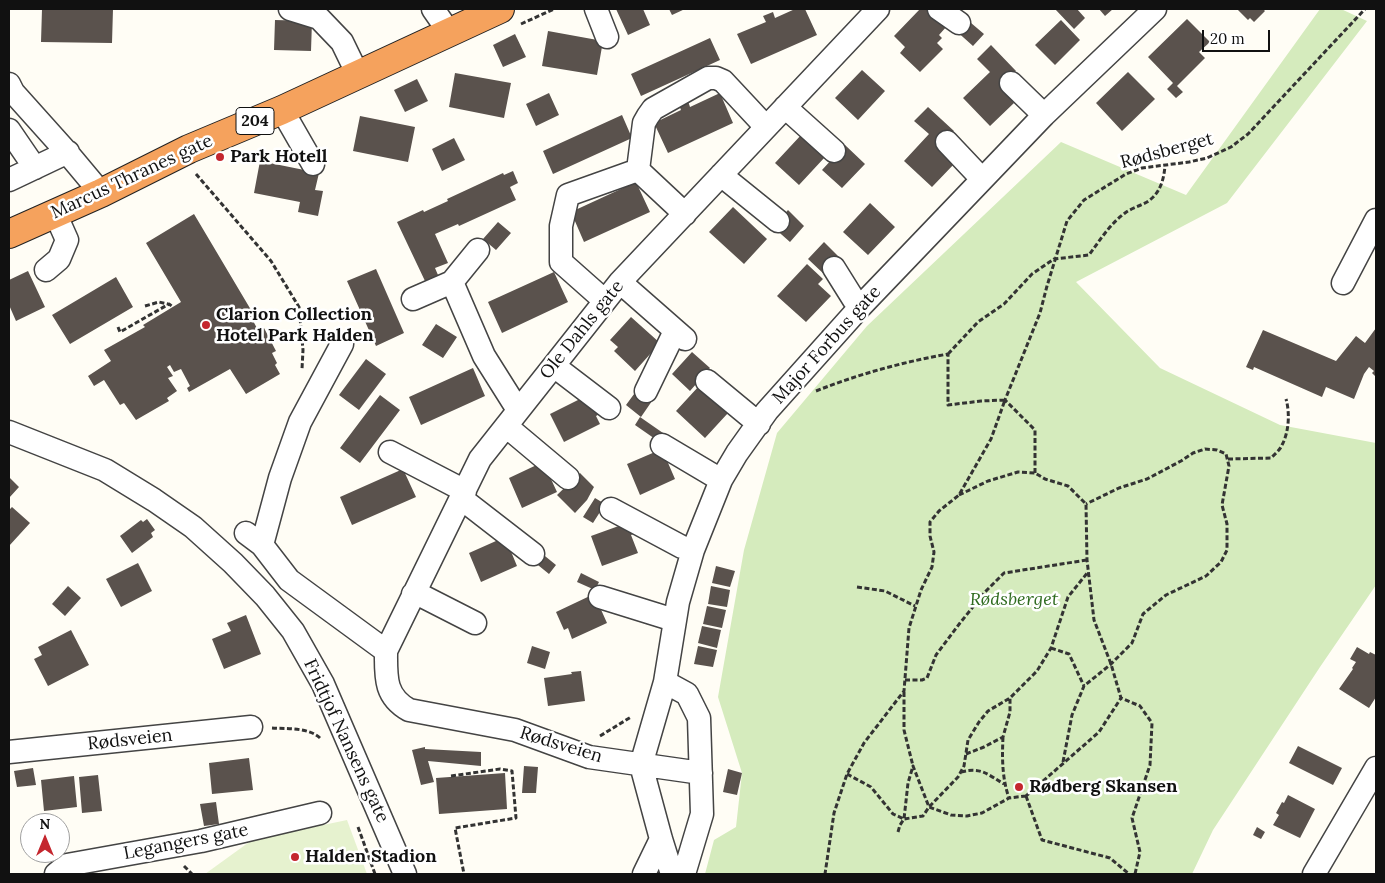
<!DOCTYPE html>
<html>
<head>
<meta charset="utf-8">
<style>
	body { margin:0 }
	#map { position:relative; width:1385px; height:883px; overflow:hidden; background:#fffdf5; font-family:Lora,serif }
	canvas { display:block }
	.frame { position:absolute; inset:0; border:10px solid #111; pointer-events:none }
	.north { position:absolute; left:20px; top:813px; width:50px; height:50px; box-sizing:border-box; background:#fff; border:1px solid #a0a0a0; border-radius:50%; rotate:0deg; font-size:14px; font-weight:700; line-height:20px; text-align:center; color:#111 }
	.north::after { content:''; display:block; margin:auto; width:18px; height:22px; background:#c4262e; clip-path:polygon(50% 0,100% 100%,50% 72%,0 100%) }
	.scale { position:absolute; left:1202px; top:30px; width:68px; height:22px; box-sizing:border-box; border:2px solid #111; border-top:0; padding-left:6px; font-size:15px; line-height:18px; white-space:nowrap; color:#111; -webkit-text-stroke:4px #fff; paint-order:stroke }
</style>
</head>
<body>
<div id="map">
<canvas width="1385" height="883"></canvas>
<div class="frame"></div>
<div class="north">N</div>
<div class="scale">20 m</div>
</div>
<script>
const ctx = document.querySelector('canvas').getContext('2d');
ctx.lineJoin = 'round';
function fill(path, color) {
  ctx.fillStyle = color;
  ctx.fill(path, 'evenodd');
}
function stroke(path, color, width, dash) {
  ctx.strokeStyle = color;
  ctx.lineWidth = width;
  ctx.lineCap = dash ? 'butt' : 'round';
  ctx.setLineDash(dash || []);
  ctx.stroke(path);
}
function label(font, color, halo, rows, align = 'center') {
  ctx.font = font + ' Lora,serif';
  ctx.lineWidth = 5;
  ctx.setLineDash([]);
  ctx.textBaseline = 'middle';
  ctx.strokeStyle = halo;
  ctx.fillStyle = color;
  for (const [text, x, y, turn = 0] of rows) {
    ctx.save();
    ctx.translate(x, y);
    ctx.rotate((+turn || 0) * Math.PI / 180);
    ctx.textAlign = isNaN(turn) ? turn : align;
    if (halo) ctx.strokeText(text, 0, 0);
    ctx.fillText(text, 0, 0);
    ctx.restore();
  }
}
fill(new Path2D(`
	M 1320,9 L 1341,9 L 1367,21 L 1227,203 L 1076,282 L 1160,368 L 1280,425 L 1376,443 L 1376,585 L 1320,667 L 1213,830 L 1192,874 L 705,874 L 714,840 L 736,827 L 742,773 L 718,697 L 744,550 L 777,433 L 867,326 L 1061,142 L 1186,195 Z`), '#d5ebbd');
fill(new Path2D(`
	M 347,820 L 367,874 L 205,874 L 252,840 Z`), '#e6f2cf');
fill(new Path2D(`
	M 42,9 L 113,9 L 112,43 L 41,42 Z
	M 616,9 L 643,9 L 650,25 L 628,35 Z
	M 669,9 L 685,9 L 672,15 Z
	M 795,9 L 805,9 L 817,35 L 751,64 L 737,34 L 766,22 L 763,16 L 773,12 L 775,18 Z
	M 920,9 L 929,9 L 947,26 L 939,35 L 942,38 L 937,43 L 943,49 L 920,72 L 900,53 L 905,47 L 894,36 Z
	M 1055,9 L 1077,9 L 1085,18 L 1074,29 Z
	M 1099,9 L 1113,9 L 1105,16 Z
	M 1237,9 L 1263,9 L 1265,11 L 1254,22 L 1250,18 L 1248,20 Z
	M 964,17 L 984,34 L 973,46 L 954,29 Z
	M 1187,19 L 1210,42 L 1199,52 L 1205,58 L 1177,86 L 1183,92 L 1176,98 L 1167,89 L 1173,83 L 1148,57 Z
	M 275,20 L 312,21 L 311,51 L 274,50 Z
	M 1061,20 L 1080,40 L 1055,65 L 1035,45 Z
	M 548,31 L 603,41 L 597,75 L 542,66 Z
	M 515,34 L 526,57 L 503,67 L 493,45 Z
	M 710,38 L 720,60 L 641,96 L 631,74 Z
	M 991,45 L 1016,71 L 1004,83 L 1015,95 L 1011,99 L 1014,103 L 990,126 L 963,98 L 990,72 L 977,59 Z
	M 862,70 L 885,91 L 858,120 L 835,98 Z
	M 1128,72 L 1155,99 L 1122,131 L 1096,103 Z
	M 455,73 L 511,83 L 504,118 L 449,107 Z
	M 417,79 L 428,101 L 405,112 L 394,90 Z
	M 549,93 L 559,115 L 536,126 L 526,104 Z
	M 720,93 L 733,123 L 668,153 L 654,123 L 681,110 L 679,105 L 688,101 L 690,107 Z
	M 928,107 L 954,131 L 943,143 L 955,163 L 932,187 L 904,161 L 929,134 L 914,121 Z
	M 622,115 L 632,138 L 553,174 L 543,151 Z
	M 360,116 L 415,127 L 408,162 L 353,151 Z
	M 802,134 L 825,157 L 799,185 L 775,163 Z
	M 454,138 L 465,160 L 442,171 L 432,149 Z
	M 845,145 L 865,164 L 842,188 L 822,170 Z
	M 260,161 L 319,173 L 315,190 L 323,191 L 318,216 L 298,212 L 300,202 L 254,193 Z
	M 513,171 L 518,183 L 510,187 L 516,200 L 459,226 L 458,224 L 435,234 L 448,263 L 435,268 L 438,275 L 425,281 L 397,222 L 423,210 L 424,212 L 448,201 L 447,199 L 503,173 L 504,175 Z
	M 636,182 L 650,212 L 584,242 L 571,212 Z
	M 870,203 L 895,227 L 868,255 L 843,232 Z
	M 733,207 L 767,239 L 744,264 L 709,232 Z
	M 788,210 L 804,226 L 790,242 L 773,227 Z
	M 194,214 L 254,315 L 251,317 L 259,332 L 264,328 L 276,351 L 272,353 L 277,363 L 275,365 L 280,374 L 246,394 L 230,369 L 189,392 L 187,388 L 190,386 L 181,369 L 174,372 L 170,365 L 167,367 L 173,376 L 168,378 L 177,391 L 167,398 L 169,401 L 136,420 L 124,403 L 120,405 L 104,380 L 94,386 L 88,376 L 111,361 L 104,350 L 145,327 L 143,325 L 181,302 L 146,243 Z
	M 498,222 L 511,233 L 496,250 L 483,239 Z
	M 824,242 L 842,260 L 826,276 L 808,259 Z
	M 807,264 L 823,279 L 818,284 L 831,296 L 806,322 L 777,296 Z
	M 376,269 L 404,333 L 376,346 L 347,281 Z
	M 28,271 L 45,307 L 16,321 L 9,305 L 9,280 Z
	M 554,272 L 568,302 L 502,333 L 488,302 Z
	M 116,277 L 133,307 L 70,344 L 52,315 Z
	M 631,317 L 660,343 L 635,371 L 614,351 L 618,347 L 610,340 Z
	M 436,324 L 457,337 L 443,358 L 422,345 Z
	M 1376,328 L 1376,377 L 1372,373 L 1374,371 L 1369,367 L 1364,374 L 1354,399 L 1326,387 L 1322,397 L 1254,367 L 1253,370 L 1246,367 L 1263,330 L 1336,361 L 1356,336 L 1365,343 Z
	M 692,352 L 710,368 L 690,391 L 672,374 Z
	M 366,359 L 386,374 L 359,410 L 339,395 Z
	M 473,368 L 485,396 L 421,425 L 409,397 Z
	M 699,386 L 728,413 L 705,438 L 676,411 Z
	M 637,390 L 652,401 L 641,417 L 626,405 Z
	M 380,395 L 400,410 L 360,463 L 340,448 Z
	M 586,396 L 601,413 L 596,416 L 600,424 L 564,442 L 550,414 Z
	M 640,417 L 663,433 L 658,441 L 635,425 Z
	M 662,449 L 675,479 L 640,495 L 627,464 Z
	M 543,462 L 557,492 L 522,508 L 509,478 Z
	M 403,469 L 416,497 L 352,525 L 340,497 Z
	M 580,473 L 594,487 L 587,500 L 575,513 L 557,495 Z
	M 9,477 L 19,487 L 9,498 Z
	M 595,498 L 605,504 L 593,523 L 583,517 Z
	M 12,507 L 30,523 L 9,546 L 9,510 Z
	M 147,519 L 155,530 L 151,533 L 153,537 L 132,553 L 120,536 L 141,520 L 143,522 Z
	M 627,523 L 636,533 L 631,535 L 638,553 L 602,566 L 591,536 Z
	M 505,537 L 517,566 L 481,582 L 469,553 Z
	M 540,552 L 556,565 L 549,574 L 533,561 Z
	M 138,563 L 152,591 L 121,607 L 106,579 Z
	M 716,566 L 735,571 L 730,587 L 712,583 Z
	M 581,573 L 599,582 L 595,590 L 577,582 Z
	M 68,586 L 81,598 L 65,616 L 52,604 Z
	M 711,586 L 730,590 L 727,607 L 708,604 Z
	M 594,594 L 607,623 L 572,639 L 568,628 L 564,630 L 556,612 Z
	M 707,606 L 726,610 L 722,628 L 703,624 Z
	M 246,615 L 261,654 L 224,669 L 212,639 L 231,631 L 227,623 Z
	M 702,626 L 721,630 L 717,648 L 698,643 Z
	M 71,630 L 89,665 L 48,686 L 34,659 L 42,655 L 38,647 Z
	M 532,646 L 550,652 L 545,669 L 527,663 Z
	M 698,646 L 717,650 L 713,667 L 694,664 Z
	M 1357,647 L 1369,654 L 1370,652 L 1376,655 L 1376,697 L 1369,708 L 1339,689 L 1353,669 L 1352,668 L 1356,662 L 1350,659 Z
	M 581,671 L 585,701 L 548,706 L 544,678 L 572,674 L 571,672 Z
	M 1298,746 L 1342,768 L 1333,785 L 1289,763 Z
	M 425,747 L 425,749 L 481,752 L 481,766 L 428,761 L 434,782 L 421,785 L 412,750 Z
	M 249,758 L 253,790 L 212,794 L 209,763 Z
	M 524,766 L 538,767 L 536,793 L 522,793 Z
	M 33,768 L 36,785 L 17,787 L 14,771 Z
	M 728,769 L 742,773 L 737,795 L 723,792 Z
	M 505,773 L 507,809 L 439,814 L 436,778 Z
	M 98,775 L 102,811 L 82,813 L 79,777 Z
	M 74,776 L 77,807 L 44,811 L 41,780 Z
	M 1288,795 L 1315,809 L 1300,838 L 1273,825 L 1279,815 L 1276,813 L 1282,802 L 1284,803 Z
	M 216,802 L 219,824 L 204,826 L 200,804 Z
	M 1257,827 L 1265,832 L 1261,839 L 1253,835 Z`), '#5a524d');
const minor = new Path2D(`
	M 290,9 L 319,18 L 342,42 L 358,75
	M 433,9 L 449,32
	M 596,9 L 607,37
	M 939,9 L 959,23
	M 1011,83 L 1044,115
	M 9,84 L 13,92 L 65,150 L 101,193
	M 785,107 L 834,151
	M 282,110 L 313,164
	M 9,130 L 35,168
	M 947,142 L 982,179
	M 721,175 L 778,221
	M 9,180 L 68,152
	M 685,214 L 638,170 L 644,123 L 648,116 L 653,109 L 708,78 L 716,78 L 723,81 L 766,127
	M 478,250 L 452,282 L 484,356 L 518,410
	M 834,268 L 854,300 L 861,306
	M 46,270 L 59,259 L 67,240 L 55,213
	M 620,282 L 685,339
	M 1343,283 L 1376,220
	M 413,299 L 452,282
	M 605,301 L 561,262 L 561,226 L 568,195 L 638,170
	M 342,344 L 300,422 L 280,478 L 262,545 L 289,580 L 386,651
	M 554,366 L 609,408
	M 707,381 L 759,424
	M 646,391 L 675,331
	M 506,426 L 568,478
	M 9,432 L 105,470 L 154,500 L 193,527 L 233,563 L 265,596 L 293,631 L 323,684 L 405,874
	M 662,445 L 721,480
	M 390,452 L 465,491
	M 462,499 L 533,554
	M 611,509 L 682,547 L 693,550
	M 246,533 L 262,545
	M 413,594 L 424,597 L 475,623
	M 600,597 L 674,620
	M 665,682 L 687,694 L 699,718 L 702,814 L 684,874
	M 9,752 L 251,727
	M 641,765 L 665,682 L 678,602 L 693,550 L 721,480 L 737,453 L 767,411 L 861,306 L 1044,115 L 1155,9
	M 641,765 L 661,839 L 672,874
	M 701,773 L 589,757 L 515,730 L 409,710 C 384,696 386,676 386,651 L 480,459 L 620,282 L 878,9
	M 56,874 L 67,865 L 201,841 L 320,813
	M 644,874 L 661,839
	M 1314,874 L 1376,768`);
const highway = new Path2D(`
	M 9,234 L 101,193 L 189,149 L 282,110 L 500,9`);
stroke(minor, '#444', 25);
stroke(highway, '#222', 30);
stroke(new Path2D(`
	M 521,24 L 554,9
	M 196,174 L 271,261 L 299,307 L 303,350 L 302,369
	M 145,306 L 159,302 L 168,304
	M 118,327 L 120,332 L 169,304 L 173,307
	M 948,354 L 978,322 L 1004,304 L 1032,274 L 1054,259 L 1089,255 C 1100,240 1110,224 1125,213 C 1130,209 1137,207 1143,204 C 1159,197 1164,181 1165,165
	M 816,391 C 859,374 903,362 948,354 L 948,405 L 981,401 L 1005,400 L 991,439 L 959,495 L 939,511 L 930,522 L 930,536 L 934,552 L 932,567 L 921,590 L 909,628 L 904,691 L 864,743 L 847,774 L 834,813 L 825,874
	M 1228,459 L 1271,458 C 1275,454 1280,450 1282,445 C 1289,432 1290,413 1286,399
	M 1035,473 L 1035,430 L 1005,400 L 1040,313 L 1047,286 L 1067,221 L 1084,200 L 1126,174 L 1142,168 L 1189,162 L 1207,158 L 1231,147 L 1248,134 L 1365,9
	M 959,495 L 988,481 L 1018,472 L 1035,473 L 1045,479 L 1068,486 L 1086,504 L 1087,560 L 1094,620 L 1111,664 L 1121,698 L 1140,706 L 1152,723 L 1150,765 L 1132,818 L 1140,852 L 1135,874
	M 857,587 L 885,591 L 915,606
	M 1051,648 L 1069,654 L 1084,686
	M 905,680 L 922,680 L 927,678 L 936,655 L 960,623 L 985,592 L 1004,573 L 1087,560
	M 904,692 L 904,730 L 913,766
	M 272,728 C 286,729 310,727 321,739
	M 600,736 L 631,717
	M 1003,737 C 1002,758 1002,778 1009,798
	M 966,754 L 984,747 L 1003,737 L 1010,712 L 1010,698
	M 1063,762 L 1072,715 L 1084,686 L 1111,664 L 1132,643 L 1143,614 L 1166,595 L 1206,576 L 1221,562 L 1227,550 L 1227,524 L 1222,505 L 1229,466 L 1226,454 L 1217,450 L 1205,449 L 1193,453 L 1181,461 L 1147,479 L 1119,488 L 1086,504
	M 961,772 C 981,767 987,774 1004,784
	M 847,774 L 871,787 L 893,814 L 904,819 L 908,783 L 913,766 L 929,807 L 951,815 L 967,816 L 982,813 L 1009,798 L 1026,796
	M 451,776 L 500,769 L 512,771 L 516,818 L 455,828 L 464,874
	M 1026,796 L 1042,840 L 1110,858 L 1129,874
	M 1026,796 L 1099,732 L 1121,698
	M 358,827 L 375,874
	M 898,832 L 900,825 L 904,819 L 923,816 L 929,807 L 958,777 L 964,766 L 968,740 L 979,722 L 988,711 L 1010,698 L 1037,671 L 1051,648 L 1068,597 L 1088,572
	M 184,866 L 192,874`), '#333', 3, [5, 2.5]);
stroke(minor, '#fff', 22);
stroke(highway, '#f5a25d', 28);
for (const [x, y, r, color] of [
	[220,157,5,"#c4262e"],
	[206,325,5,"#c4262e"],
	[1019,787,5,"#c4262e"],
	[295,857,5,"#c4262e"]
]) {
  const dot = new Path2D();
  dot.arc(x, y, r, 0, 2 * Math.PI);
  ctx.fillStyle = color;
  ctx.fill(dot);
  stroke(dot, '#fff', 2);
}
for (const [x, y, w] of [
	[255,121,38]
]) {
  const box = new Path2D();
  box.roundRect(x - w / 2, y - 13.5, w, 27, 4);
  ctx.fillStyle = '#fff';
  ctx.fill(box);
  stroke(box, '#111', 1);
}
label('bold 16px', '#111', null, [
	["204",255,121]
]);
label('18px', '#111', '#fff', [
	["Rødsberget",1167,151,-15],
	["Marcus Thranes gate",132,177,-25],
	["Ole Dahls gate",582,330,-51],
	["Major Forbus gate",827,345,-48],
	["Rødsveien",130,740,-6],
	["Fridtjof Nansens gate",346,741,65],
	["Rødsveien",561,745,17],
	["Legangers gate",186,842,-11]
]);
label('bold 18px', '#111', '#fff', [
	["Park Hotell",230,157],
	["Clarion Collection",216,315],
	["Hotel Park Halden",216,336],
	["Rødberg Skansen",1029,787],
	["Halden Stadion",305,857]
], 'left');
label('italic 18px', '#2f6b1f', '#fff', [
	["Rødsberget",1014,600]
]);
</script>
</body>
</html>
